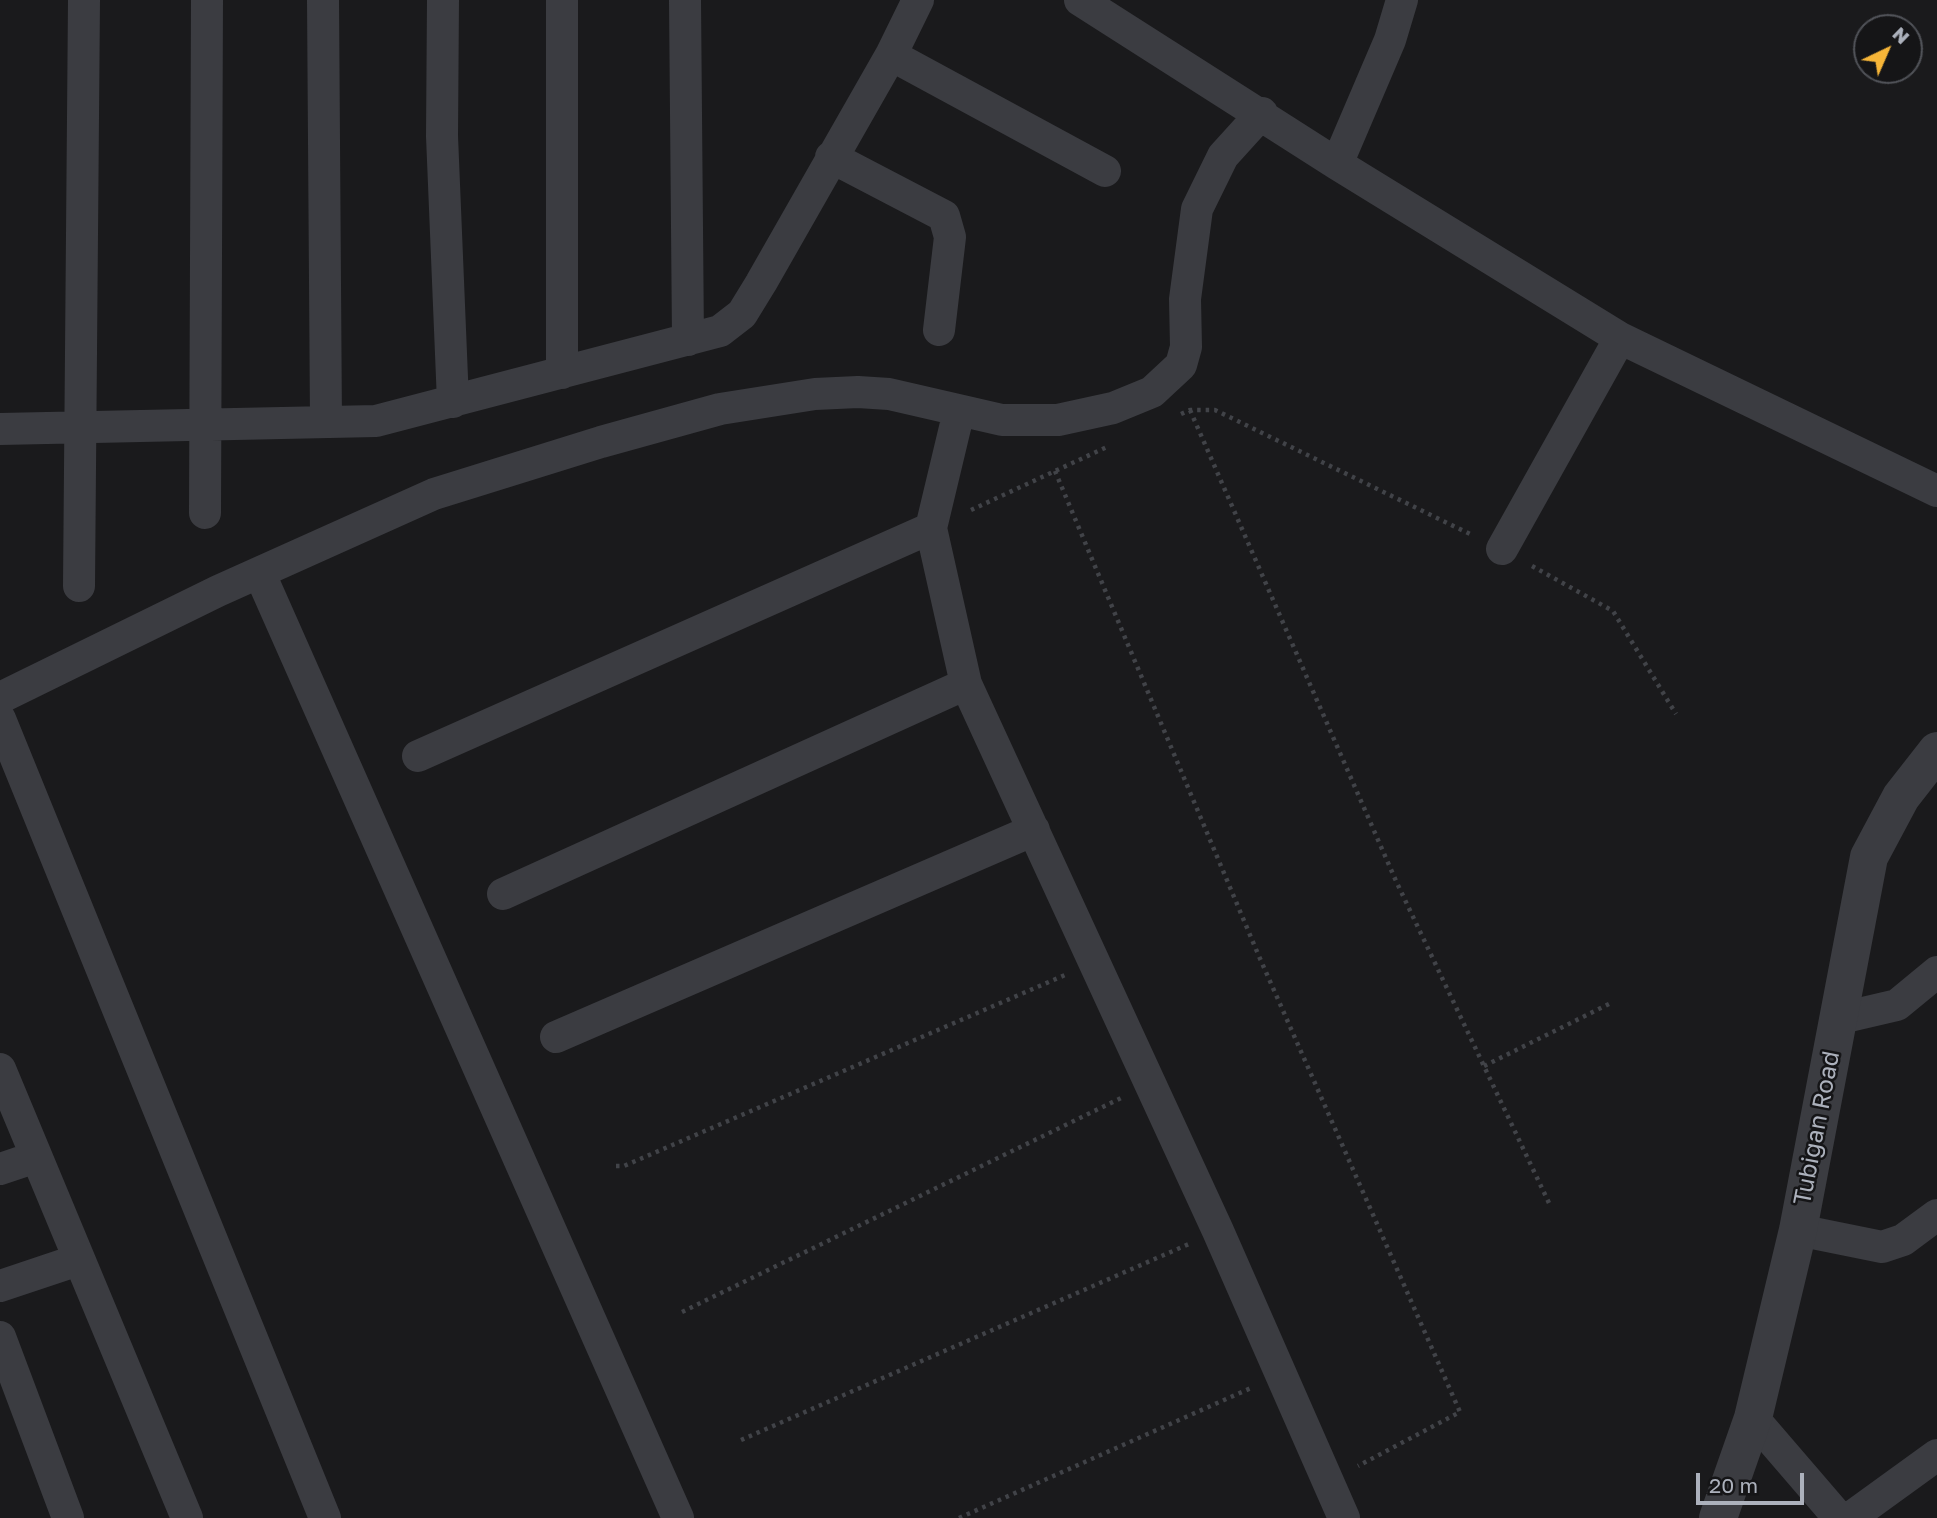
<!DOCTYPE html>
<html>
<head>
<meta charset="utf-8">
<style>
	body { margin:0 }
	#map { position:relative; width:1937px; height:1518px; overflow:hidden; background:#1a1a1c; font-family:"Golos Text",sans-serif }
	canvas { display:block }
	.north { position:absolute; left:1853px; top:14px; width:70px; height:70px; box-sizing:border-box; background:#151517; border:2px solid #515359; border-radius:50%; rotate:44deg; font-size:19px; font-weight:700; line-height:28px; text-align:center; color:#acb1bc }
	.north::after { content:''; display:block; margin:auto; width:24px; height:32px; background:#f6b538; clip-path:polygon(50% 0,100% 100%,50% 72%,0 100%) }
	.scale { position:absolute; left:1696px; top:1473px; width:108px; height:32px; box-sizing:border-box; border:4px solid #acb1bc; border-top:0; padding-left:9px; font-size:21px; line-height:24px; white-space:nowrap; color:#acb1bc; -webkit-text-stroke:5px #151517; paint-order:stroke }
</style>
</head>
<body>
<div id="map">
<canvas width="1937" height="1518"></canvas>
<div class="north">N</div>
<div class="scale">20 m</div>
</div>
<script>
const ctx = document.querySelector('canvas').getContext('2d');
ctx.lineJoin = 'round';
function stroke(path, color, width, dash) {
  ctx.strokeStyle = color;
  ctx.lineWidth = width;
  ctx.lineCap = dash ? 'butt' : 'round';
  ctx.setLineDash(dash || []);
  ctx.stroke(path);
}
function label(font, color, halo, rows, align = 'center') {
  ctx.font = font + ' "Golos Text",sans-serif';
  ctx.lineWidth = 5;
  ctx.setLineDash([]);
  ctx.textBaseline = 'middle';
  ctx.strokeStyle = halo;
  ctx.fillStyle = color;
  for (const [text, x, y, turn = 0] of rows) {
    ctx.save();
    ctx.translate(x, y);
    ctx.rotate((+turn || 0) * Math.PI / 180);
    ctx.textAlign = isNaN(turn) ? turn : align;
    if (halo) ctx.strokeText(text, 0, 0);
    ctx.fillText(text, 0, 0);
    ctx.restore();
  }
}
stroke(new Path2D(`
	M 1190,410 L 1396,881 L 1549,1203
	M 1181,414 L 1190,410 L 1215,410 L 1472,535
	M 1055,471 L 1258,954 L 1460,1412 L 1358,1466
	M 971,510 L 1109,446
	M 1532,566 L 1613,611 L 1676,714
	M 1484,1066 L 1611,1003
	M 616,1166 L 624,1166 L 1065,975
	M 682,1312 L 1121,1098
	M 741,1440 L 1189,1244
	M 959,1518 L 1251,1388`), '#414348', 4.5, [3.5, 5]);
stroke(new Path2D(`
	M 323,0 L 326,422
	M 443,0 L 442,136 L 453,402
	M 685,0 L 688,340
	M 1080,0 L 1337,164 L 1620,338 L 1937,491
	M 891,55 L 1105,171
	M 831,157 L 944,216 L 950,237 L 939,330
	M 1337,164 L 1390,40 L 1402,0
	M 562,373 L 562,0
	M 959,411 L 931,528 L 966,684 L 1218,1231 L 1344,1518
	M 0,429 L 376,421 L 720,331 L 742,314 L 761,283 L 891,55 L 918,0
	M 205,513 L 207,0
	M 1502,549 L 1620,338
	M 260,574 L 678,1518
	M 79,586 L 84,0
	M 0,698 L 218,591 L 434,494 L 601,442 L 720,409 L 815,394 L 858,392 L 889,394 L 1002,420 L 1058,420 L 1113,408 L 1152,392 L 1181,365 L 1186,347 L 1185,299 L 1197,209 L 1223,156 L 1262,113
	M 0,719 L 325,1518
	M 418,756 L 931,528
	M 503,894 L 966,684
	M 1837,1019 L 1897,1005 L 1937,972
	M 556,1037 L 1034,830
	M 0,1069 L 187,1518
	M 0,1169 L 36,1157
	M 1798,1230 L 1882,1247 L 1903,1240 L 1937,1215
	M 0,1286 L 78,1260
	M 0,1337 L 68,1518
	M 1753,1418 L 1839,1518
	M 1850,1518 L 1937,1455`), '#3b3c41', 32);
stroke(new Path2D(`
	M 1718,1518 L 1753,1418 L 1798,1230 L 1869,857 L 1901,797 L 1937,751`), '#3b3c41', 38);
label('24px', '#acb1bc', '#151517', [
	["Tubigan Road",1817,1128,-79]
]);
</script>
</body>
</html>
